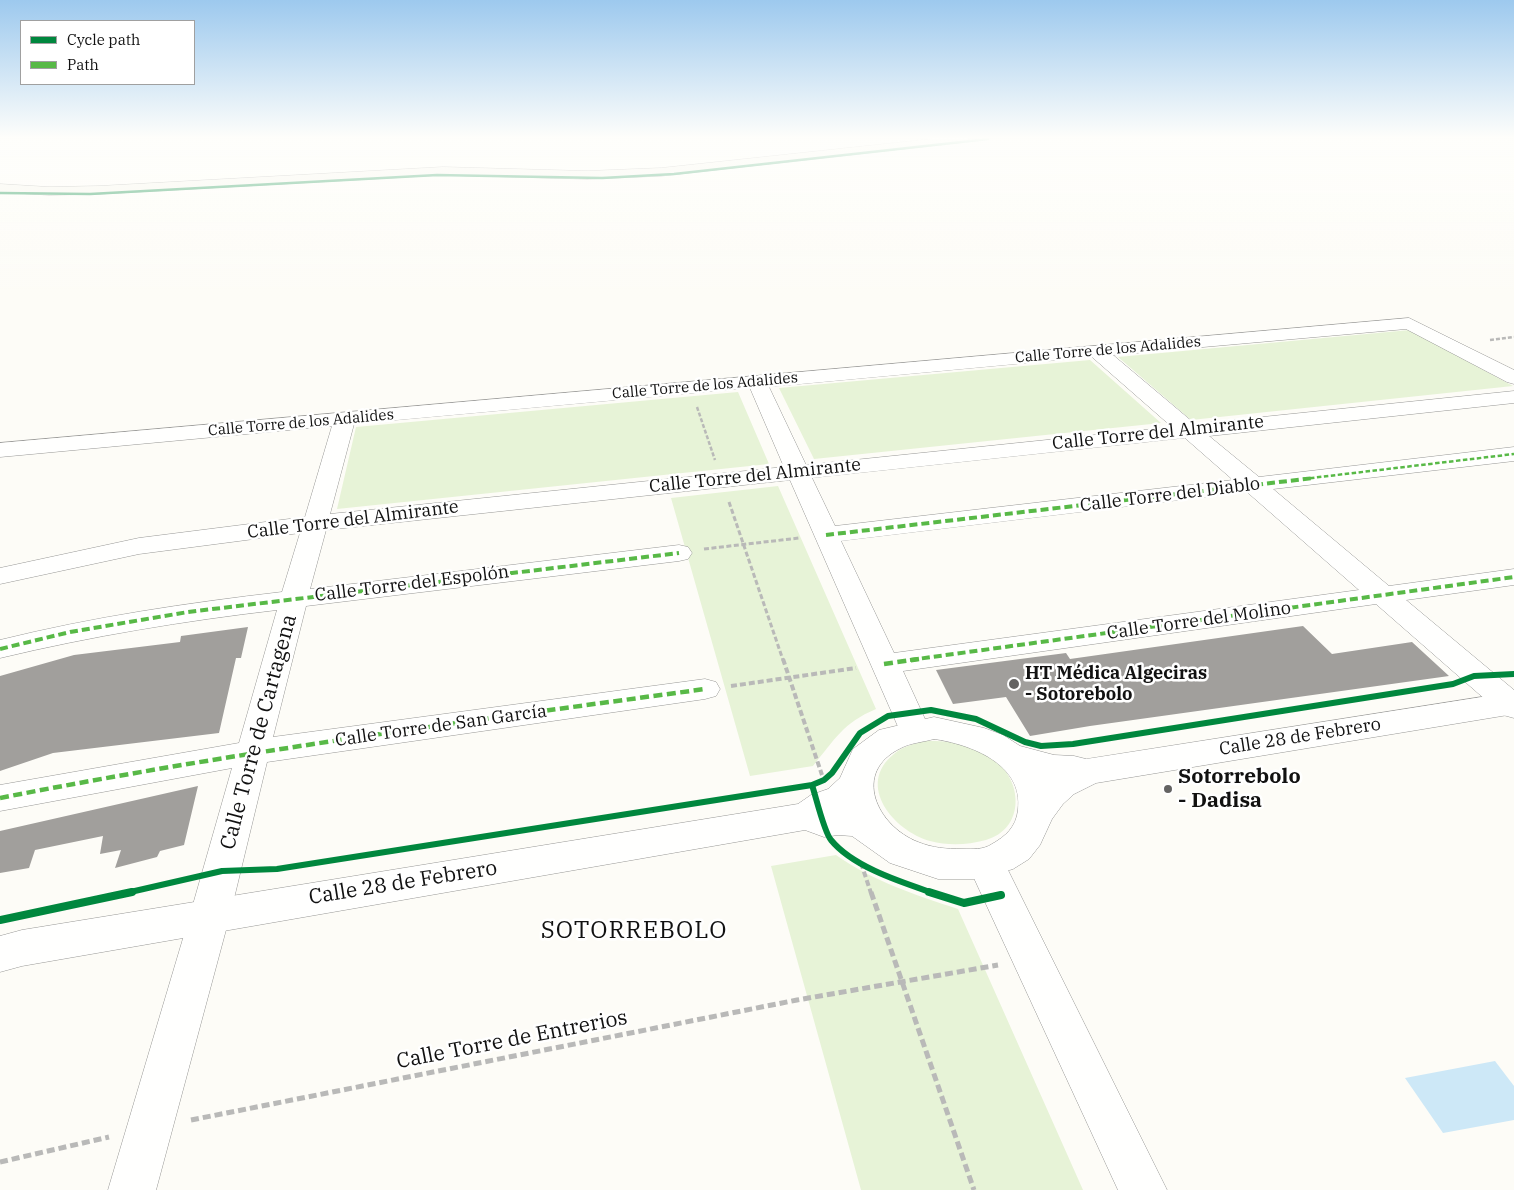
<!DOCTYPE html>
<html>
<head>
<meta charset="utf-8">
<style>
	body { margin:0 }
	#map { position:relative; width:1514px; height:1190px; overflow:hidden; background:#fdfcf7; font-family:"IBM Plex Serif",serif }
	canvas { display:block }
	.legend { position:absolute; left:20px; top:20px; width:175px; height:65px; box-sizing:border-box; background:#fff; border:1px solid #a0a0a0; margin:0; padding:6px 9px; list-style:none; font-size:15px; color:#111 }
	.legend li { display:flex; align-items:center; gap:10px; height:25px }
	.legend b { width:25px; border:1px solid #a0a0a0 }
</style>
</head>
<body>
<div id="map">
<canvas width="1514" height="1190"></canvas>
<ul class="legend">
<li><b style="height:6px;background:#00873e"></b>Cycle path</li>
<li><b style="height:6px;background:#58b947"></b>Path</li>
</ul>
</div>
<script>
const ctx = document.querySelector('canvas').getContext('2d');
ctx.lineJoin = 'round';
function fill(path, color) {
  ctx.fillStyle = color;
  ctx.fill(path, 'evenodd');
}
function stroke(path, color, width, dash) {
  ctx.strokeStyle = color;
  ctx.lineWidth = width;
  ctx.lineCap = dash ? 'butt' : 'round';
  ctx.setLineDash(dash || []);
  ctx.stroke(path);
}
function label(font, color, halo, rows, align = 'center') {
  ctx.font = font + ' "IBM Plex Serif",serif';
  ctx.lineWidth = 5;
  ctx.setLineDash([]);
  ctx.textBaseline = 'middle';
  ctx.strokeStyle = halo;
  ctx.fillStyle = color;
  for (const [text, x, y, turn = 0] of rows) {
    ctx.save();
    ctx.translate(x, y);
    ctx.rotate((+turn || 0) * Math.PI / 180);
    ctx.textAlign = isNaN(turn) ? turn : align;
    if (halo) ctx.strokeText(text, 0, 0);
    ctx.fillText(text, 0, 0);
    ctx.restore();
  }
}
fill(new Path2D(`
	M 1410,330 L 1513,386 L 1191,420 L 1118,357 Z
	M 1090,360 L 1161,423 L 814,459 L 779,388 Z
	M 738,392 L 769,464 L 337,509 L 356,427 Z
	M 778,486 L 876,709 C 843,723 835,739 813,766 L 750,776 L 671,498 Z
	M 925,741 C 950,740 977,745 997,762 C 1023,784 1024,829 986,840 C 967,845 949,846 930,841 C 894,831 855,785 894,754 C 903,746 914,744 925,741 Z
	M 836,855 C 873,881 915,895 958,909 L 1083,1190 L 861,1190 L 771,866 Z`), '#e7f3d7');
fill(new Path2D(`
	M 1495,1061 L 1514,1086 L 1514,1120 L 1443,1133 L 1405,1078 Z`), '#cde8f7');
fill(new Path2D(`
	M 1303,626 L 1332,654 L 1412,642 L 1449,676 L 1090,726 L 1030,736 L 1006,697 L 953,704 L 936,670 L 1066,653 L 1070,659 Z
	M 248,627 L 241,658 L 236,658 L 219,733 L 53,753 L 0,771 L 0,676 L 74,655 L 180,642 L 181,636 Z
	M 198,786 L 184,845 L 160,851 L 157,857 L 115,868 L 121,850 L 100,854 L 103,836 L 35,850 L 29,868 L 0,873 L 0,831 Z`), '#a19f9c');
const minor = new Path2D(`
	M 1409,318 L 1514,370 L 1514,384 L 1507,382 L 1406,329 L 1113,355 L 1195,424 L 1514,391 L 1514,403 L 1209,436 L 1259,477 L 1514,447 L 1514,461 L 1273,489 L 1389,586 L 1514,569 L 1514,585 L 1406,600 L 1514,690 L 1514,718 L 1503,715 L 1376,604 L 903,671 L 930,730 L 925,738 L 914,741 L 903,738 L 790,480 L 326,530 L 310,589 L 679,545 L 688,547 L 692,553 L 688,559 L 679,561 L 306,606 L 273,737 L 705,679 L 716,682 L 720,689 L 716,696 L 705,699 L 267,762 L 230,915 L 156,1190 L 108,1190 L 190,915 L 232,768 L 0,811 L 0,785 L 239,743 L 277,610 C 183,621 92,636 0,658 L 0,640 C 93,617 187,603 282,592 L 300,533 L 139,554 L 0,584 L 0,568 L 139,538 L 305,517 L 332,426 L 0,457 L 0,443 ZM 1092,357 L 1172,427 L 806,465 L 769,387 ZM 750,388 L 784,467 L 330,514 L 354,424 ZM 1185,438 L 1233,480 L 835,526 L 812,478 ZM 1247,492 L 1359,590 L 894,653 L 841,541 Z
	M 986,848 L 999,852 L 1167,1190 L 1118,1190 L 967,863 L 973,852 Z`);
const tertiary = new Path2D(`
	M 1514,692 L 1514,714 L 1096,783 L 1074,794 L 1063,804 L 1052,819 L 1040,845 L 1029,859 L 1013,869 L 979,879 L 938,879 L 890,863 L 852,836 L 838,835 L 824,837 L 805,830 L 22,966 L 0,972 L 0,936 L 22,930 L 798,804 L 811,795 L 828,789 L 840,778 L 853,749 L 879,730 L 934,717 L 984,728 L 1003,735 L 1020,746 L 1054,755 L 1074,756 L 1086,759 ZM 934,739 C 970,744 1024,764 1018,810 C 1016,827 1006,836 992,844 C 983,850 973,849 962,849 C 946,849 933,848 918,842 C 877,826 851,772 901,748 C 910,743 924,742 934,739 Z`);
const secondary = new Path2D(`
	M 931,139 L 969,139 L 964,142 L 661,176 L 587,179 L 443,175 L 99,194 L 49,195 L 0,192 L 0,184 L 49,187 L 99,186 L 443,167 L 587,171 L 661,168 Z`);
stroke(minor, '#979795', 1);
stroke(tertiary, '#979795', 1);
stroke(secondary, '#8e8d8b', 1);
stroke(new Path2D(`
	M 1490,340 L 1514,337
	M 697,407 L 715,460`), '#b9b9b8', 2.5, [4, 2]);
stroke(new Path2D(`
	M 729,502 L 783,660
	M 704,549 L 799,538`), '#b9b9b8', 3, [5, 2.5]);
stroke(new Path2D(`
	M 783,659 L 822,775
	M 731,686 L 856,668
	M 861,863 L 871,893`), '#b9b9b8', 4, [6, 3]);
stroke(new Path2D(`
	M 871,892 L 974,1190
	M 191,1120 L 797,1000 L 998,965
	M 0,1162 L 109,1137`), '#b9b9b8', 5, [8, 4]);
fill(minor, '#fffffe');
fill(tertiary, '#fffffe');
fill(secondary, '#f6f4eb');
stroke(new Path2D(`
	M 1303,479 L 1514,454`), '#58b947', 2.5, [4.5, 2.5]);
stroke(new Path2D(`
	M 826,535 L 1314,478
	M 0,649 L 70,632 L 188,612 L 679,553
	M 910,660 L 1514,577`), '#58b947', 4, [8, 4]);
stroke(new Path2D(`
	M 884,664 L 919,659
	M 0,798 C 234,752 469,721 705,689`), '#58b947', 4.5, [9, 4.5]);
stroke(new Path2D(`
	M 0,193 L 90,194 L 437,175 L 602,178 L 674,174 L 988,139`), '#00873e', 2.5);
stroke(new Path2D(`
	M 812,785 C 816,797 824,832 831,840 C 853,867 901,882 933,893
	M 126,893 L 222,871 L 277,869 L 812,785 L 824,780 L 832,773 L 860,733 L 888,716 L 931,710 L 976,719 L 1025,742 L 1041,746 L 1073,744 L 1453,684 L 1474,676 L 1514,674`), '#00873e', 6);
stroke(new Path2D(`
	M 929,892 L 964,903 L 1001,895
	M 0,920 L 132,892`), '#00873e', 8);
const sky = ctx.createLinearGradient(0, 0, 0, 306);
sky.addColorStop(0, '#9dc9ee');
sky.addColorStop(0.45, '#fefefb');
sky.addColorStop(1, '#fefefb00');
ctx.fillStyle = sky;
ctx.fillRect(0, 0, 1514, 306);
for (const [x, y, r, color] of [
	[1014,684,6,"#646362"],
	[1168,789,5,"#646362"]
]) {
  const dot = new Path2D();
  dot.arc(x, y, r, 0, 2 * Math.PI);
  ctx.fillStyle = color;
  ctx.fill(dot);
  stroke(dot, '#fff', 2);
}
label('15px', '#111', '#fff', [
	["Calle Torre de los Adalides",1108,350,-5],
	["Calle Torre de los Adalides",705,386,-5],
	["Calle Torre de los Adalides",301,423,-5]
]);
label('18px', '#111', '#fff', [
	["Calle Torre del Almirante",1158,433,-6],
	["Calle Torre del Almirante",755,476,-6],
	["Calle Torre del Diablo",1170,495,-7],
	["Calle Torre del Almirante",353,520,-7],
	["Calle Torre del Espolón",412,584,-7],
	["Calle Torre del Molino",1199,621,-8],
	["Calle Torre de San García",441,726,-8],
	["Calle 28 de Febrero",1300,737,-9]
]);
label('bold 18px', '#111', '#fff', [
	["HT Médica Algeciras",1025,674],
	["- Sotorebolo",1025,695]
], 'left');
label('21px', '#111', '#fff', [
	["Calle Torre de Cartagena",259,732,-75],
	["Calle 28 de Febrero",403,883,-9],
	["Calle Torre de Entrerios",512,1040,-11]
]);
label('bold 21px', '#111', '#fff', [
	["Sotorrebolo",1178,777],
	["- Dadisa",1178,801]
], 'left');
ctx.letterSpacing = '1px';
label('24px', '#111', '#fff', [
	["SOTORREBOLO",634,931]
]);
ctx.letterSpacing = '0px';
</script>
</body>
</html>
